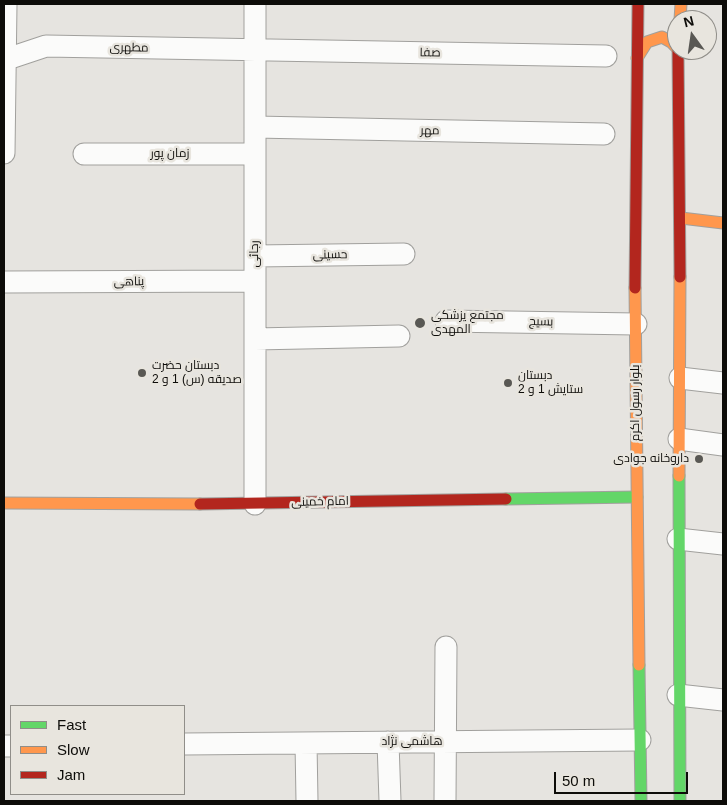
<!DOCTYPE html>
<html>
<head>
<meta charset="utf-8">
<style>
	body { margin:0 }
	#map { position:relative; width:727px; height:805px; overflow:hidden; background:#e6e4e0; font-family:Helvetica,sans-serif }
	canvas { display:block }
	.frame { position:absolute; inset:0; border:5px solid #0d0c09; pointer-events:none }
	.legend { position:absolute; left:10px; top:705px; width:175px; height:90px; box-sizing:border-box; background:#e8e5de; border:1px solid #908e89; margin:0; padding:6px 9px; list-style:none; font-size:15px; color:#0d0c09 }
	.legend li { display:flex; align-items:center; gap:10px; height:25px }
	.legend b { width:25px; border:1px solid #908e89 }
	.north { position:absolute; left:667px; top:10px; width:50px; height:50px; box-sizing:border-box; background:#e8e5de; border:1px solid #908e89; border-radius:50%; rotate:346deg; font-size:14px; font-weight:700; line-height:20px; text-align:center; color:#0d0c09 }
	.north::after { content:''; display:block; margin:auto; width:18px; height:22px; background:#595854; clip-path:polygon(50% 0,100% 100%,50% 72%,0 100%) }
	.scale { position:absolute; left:554px; top:772px; width:134px; height:22px; box-sizing:border-box; border:2px solid #0d0c09; border-top:0; padding-left:6px; font-size:15px; line-height:18px; white-space:nowrap; color:#0d0c09; -webkit-text-stroke:4px #e8e5de; paint-order:stroke }
</style>
</head>
<body>
<div id="map">
<canvas width="727" height="805"></canvas>
<div class="frame"></div>
<ul class="legend">
<li><b style="height:6px;background:#63d668"></b>Fast</li>
<li><b style="height:6px;background:#ff974d"></b>Slow</li>
<li><b style="height:6px;background:#b3261e"></b>Jam</li>
</ul>
<div class="north">N</div>
<div class="scale">50 m</div>
</div>
<script>
const ctx = document.querySelector('canvas').getContext('2d');
ctx.lineJoin = 'round';
function stroke(path, color, width, dash) {
  ctx.strokeStyle = color;
  ctx.lineWidth = width;
  ctx.lineCap = dash ? 'butt' : 'round';
  ctx.setLineDash(dash || []);
  ctx.stroke(path);
}
function label(font, color, halo, rows, align = 'center') {
  ctx.font = font + ' Helvetica,Cairo,sans-serif';
  ctx.lineWidth = 5;
  ctx.setLineDash([]);
  ctx.textBaseline = 'middle';
  ctx.strokeStyle = halo;
  ctx.fillStyle = color;
  for (const [text, x, y, turn = 0] of rows) {
    ctx.save();
    ctx.translate(x, y);
    ctx.rotate((+turn || 0) * Math.PI / 180);
    ctx.textAlign = isNaN(turn) ? turn : align;
    if (halo) ctx.strokeText(text, 0, 0);
    ctx.fillText(text, 0, 0);
    ctx.restore();
  }
}
const street = new Path2D(`
	M 255,4 L 255,504
	M 4,60 L 46,46 L 606,56
	M 255,127 L 604,134
	M 4,153 L 6,4
	M 84,154 L 255,154
	M 255,256 L 404,254
	M 4,282 L 255,281
	M 446,321 L 636,324
	M 255,339 L 399,336
	M 680,378 L 723,383
	M 679,439 L 723,445
	M 678,539 L 723,544
	M 678,695 L 723,700
	M 388,742 L 390,801
	M 306,743 L 307,801
	M 184,744 L 640,740
	M 4,746 L 11,746
	M 445,801 L 446,647`);
const fast = new Path2D(`
	M 679,476 L 680,801
	M 506,499 L 637,497
	M 639,665 L 641,801`);
const slow = new Path2D(`
	M 680,20 L 681,4
	M 637,58 L 647,42 L 662,37 L 671,42 L 677,48
	M 681,218 L 723,223
	M 635,288 L 639,665
	M 679,476 L 680,277
	M 4,503 L 200,504`);
const jam = new Path2D(`
	M 678,50 L 680,277
	M 635,288 L 638,4
	M 200,504 L 506,499`);
stroke(street, '#a1a09d', 23);
stroke(fast, '#a1a09d', 13);
stroke(slow, '#a1a09d', 13);
stroke(jam, '#a1a09d', 13);
stroke(street, '#fbfbfa', 21);
stroke(fast, '#63d668', 11);
stroke(slow, '#ff974d', 11);
stroke(jam, '#b3261e', 11);
for (const [x, y, r, color] of [
	[420,323,6,"#595854"],
	[142,373,5,"#595854"],
	[508,383,5,"#595854"],
	[699,459,5,"#595854"]
]) {
  const dot = new Path2D();
  dot.arc(x, y, r, 0, 2 * Math.PI);
  ctx.fillStyle = color;
  ctx.fill(dot);
  stroke(dot, '#e8e5de', 2);
}
label('12px', '#0d0c09', '#e8e5de', [
	["مطهری",129,48,1],
	["صفا",430,53,1],
	["مهر",430,131,1],
	["زمان پور",170,154],
	["رجائی",255,254,-90],
	["حسینی",330,255,-1],
	["پناهی",129,282,-1],
	["بسیج",541,322,1],
	["بلوار رسول اکرم",636,403,-90],
	["امام خمینی",320,502,-1],
	["هاشمی نژاد",412,742]
]);
label('12px', '#0d0c09', '#e8e5de', [
	["مجتمع پزشکی",431,316],
	["المهدی",431,330],
	["دبستان حضرت",152,366],
	["صدیقه (س) 1 و 2",152,380],
	["دبستان",518,376],
	["ستایش 1 و 2",518,390],
	["داروخانه جوادی",689,459,"right"]
], 'left');
</script>
</body>
</html>
